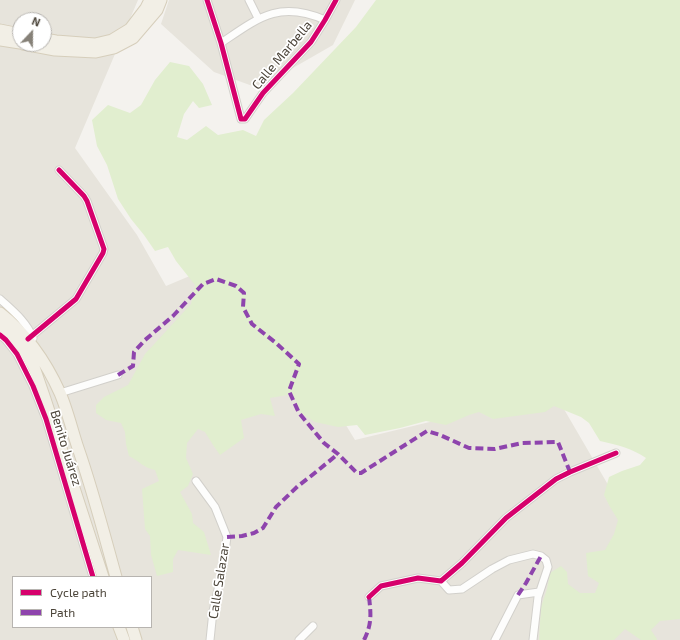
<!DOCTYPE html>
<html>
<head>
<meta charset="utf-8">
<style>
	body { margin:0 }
	#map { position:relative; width:680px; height:640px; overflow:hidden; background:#f4f2ee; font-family:"Exo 2",sans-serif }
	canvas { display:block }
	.legend { position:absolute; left:12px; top:576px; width:140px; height:52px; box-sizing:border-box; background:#fff; border:1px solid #b7b4b0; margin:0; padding:5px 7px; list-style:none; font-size:12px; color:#4b4439 }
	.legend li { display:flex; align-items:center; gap:8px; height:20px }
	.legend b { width:20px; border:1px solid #b7b4b0 }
	.north { position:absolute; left:12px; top:12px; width:40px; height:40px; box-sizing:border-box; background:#fff; border:1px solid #b7b4b0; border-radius:50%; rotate:22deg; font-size:11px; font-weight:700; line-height:16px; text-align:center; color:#4b4439 }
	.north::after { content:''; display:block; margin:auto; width:14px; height:18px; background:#868178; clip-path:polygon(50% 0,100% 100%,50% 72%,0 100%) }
</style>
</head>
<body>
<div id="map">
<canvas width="680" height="640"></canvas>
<ul class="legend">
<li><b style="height:5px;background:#d6006c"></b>Cycle path</li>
<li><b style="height:5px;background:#8e44ad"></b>Path</li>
</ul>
<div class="north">N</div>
</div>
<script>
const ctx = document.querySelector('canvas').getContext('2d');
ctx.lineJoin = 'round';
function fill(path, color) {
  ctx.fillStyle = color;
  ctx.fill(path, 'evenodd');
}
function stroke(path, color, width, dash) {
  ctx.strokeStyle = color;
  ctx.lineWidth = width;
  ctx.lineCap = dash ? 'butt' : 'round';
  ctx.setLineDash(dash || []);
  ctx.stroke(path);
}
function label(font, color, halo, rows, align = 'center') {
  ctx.font = font + ' "Exo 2",sans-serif';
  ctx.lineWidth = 3.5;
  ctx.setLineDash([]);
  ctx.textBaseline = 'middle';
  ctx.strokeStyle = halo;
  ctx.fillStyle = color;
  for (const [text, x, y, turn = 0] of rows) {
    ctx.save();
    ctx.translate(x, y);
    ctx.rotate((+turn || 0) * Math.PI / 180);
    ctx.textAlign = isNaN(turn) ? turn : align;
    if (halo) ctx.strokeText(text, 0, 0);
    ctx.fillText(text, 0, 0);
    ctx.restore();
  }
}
fill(new Path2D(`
	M 0,0 L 138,0 L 75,148 L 137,235 L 166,286 L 242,254 L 355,440 L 554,392 L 646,550 L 680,614 L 680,640 L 0,640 ZM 20,20 L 44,20 L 44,44 L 20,44 ZM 13,577 L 151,577 L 151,627 L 13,627 Z
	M 169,0 L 355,0 L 333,45 L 258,88 L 214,72 L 161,24 Z`), '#e7e4dc');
fill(new Path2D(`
	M 376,0 L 680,0 L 680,619 L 660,621 L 651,630 L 657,639 L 657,640 L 641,640 L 625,629 L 614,640 L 539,640 L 541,607 L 547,589 L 550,573 L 561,566 L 567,572 L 568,584 L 580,593 L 595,593 L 599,583 L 588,576 L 586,553 L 605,550 L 614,534 L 618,520 L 610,507 L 604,495 L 609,477 L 622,471 L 640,465 L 646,458 C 631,448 618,445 600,441 L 589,423 L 581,417 L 554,406 L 545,412 L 493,419 L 479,412 L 469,415 L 446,425 L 426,421 L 400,428 L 365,435 L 357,425 L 338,427 L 315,422 L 301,413 L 293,394 L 270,398 L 275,416 L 261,414 L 241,420 L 244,438 L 220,455 L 213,445 L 205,432 L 198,429 L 187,443 L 186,458 L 193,474 L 188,486 L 180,492 L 192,514 L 193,523 L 204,532 L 211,555 L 178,550 L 173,559 L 173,572 L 157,576 L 151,555 L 150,536 L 145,529 L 142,489 L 159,481 L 155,470 C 144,468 139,461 129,456 L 126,444 L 125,432 L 121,423 L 106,420 L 96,413 L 96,405 L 104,397 L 128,385 L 145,354 L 191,304 L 195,285 L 176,261 L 168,247 L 155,251 L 144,235 L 131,219 L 118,199 L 107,165 L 97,146 L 92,120 L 108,105 L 130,113 L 141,105 L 155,80 L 170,62 L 189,66 L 203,84 L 212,105 L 199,108 L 193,101 L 184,114 L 177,137 L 187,140 L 206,126 L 218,135 L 243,130 L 256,136 L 264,120 L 293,93 L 356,27 Z`), '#e1eecf');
const minor = new Path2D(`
	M 207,0 L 221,43 L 241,119 L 245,119 L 263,93 L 311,42 L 325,20 L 336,0
	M 249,0 L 258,18
	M 221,43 C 258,18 279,0 325,20
	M 0,299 C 13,311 26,321 33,338
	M 0,335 L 6,340 L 17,354 L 33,386 L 46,419 L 93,577
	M 28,339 L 76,299 L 103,253 L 104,249 L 87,201 L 84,196 L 59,170
	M 60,393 L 118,375
	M 196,481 L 215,507 L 227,537 L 222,572 L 213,611 L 210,640
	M 441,581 L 449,590 L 462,589 L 492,569 L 509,560 L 533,554 L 541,556 L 546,560 L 548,567 L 538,597 L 533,640
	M 369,597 L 381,586 L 418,578 L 441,581 L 462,563 L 506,518 L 556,479 L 570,472 L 616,453
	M 299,640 L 313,626
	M 495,640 L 518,595 L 539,592`);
const primary = new Path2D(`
	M 0,30 L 20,34
	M 44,39 L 56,41 L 95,44 L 112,40 L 130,29 L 146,8 L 150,0
	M 0,40 L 20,43
	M 23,44 L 55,50 L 96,52 L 114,48 L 133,38 L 157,10 L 161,0
	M 0,313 C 27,334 46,362 60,393 C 67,409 72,430 78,448 C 93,491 104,534 116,577
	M 0,324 L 12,334 L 24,350 L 34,367 L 45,399 L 103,577
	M 119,627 L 124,640
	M 132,627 L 136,640`);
stroke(minor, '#d2d0cb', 9);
stroke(primary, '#d6cebb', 13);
stroke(minor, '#fdfdfc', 7);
stroke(primary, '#f2efe6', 11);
stroke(new Path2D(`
	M 118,375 L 133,366 L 134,352 L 145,340 L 173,316 L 203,284 L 216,279 L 236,286 L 244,293 L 243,307 L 252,324 L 276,343 L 299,364 L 289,391 L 299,413 L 324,443 L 338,454 L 357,473 L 361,473 L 427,431 L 440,435 L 469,448 L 495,449 L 522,443 L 558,442 L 570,472
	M 227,537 L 242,536 L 254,533 L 263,528 L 276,507 L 298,486 L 311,476 L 338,454
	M 518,595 L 526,583 L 541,556
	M 364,640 C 372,624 371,614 369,597`), '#8e44ad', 4, [8, 4]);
stroke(new Path2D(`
	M 207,0 L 221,43 L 241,119 L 245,119 L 263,93 L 311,42 L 325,20 L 336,0
	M 0,335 L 6,340 L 17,354 L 33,386 L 46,419 L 93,577
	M 28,339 L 76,299 L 103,253 L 104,249 L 87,201 L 84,196 L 59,170
	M 369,597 L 381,586 L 418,578 L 441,581 L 462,563 L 506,518 L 556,479 L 570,472 L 616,453`), '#d6006c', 5);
label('13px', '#4b4439', '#fff', [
	["Calle Marbella",282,55,-50],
	["Benito Juárez",66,448,73],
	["Calle Salazar",219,581,-81]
]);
</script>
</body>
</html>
